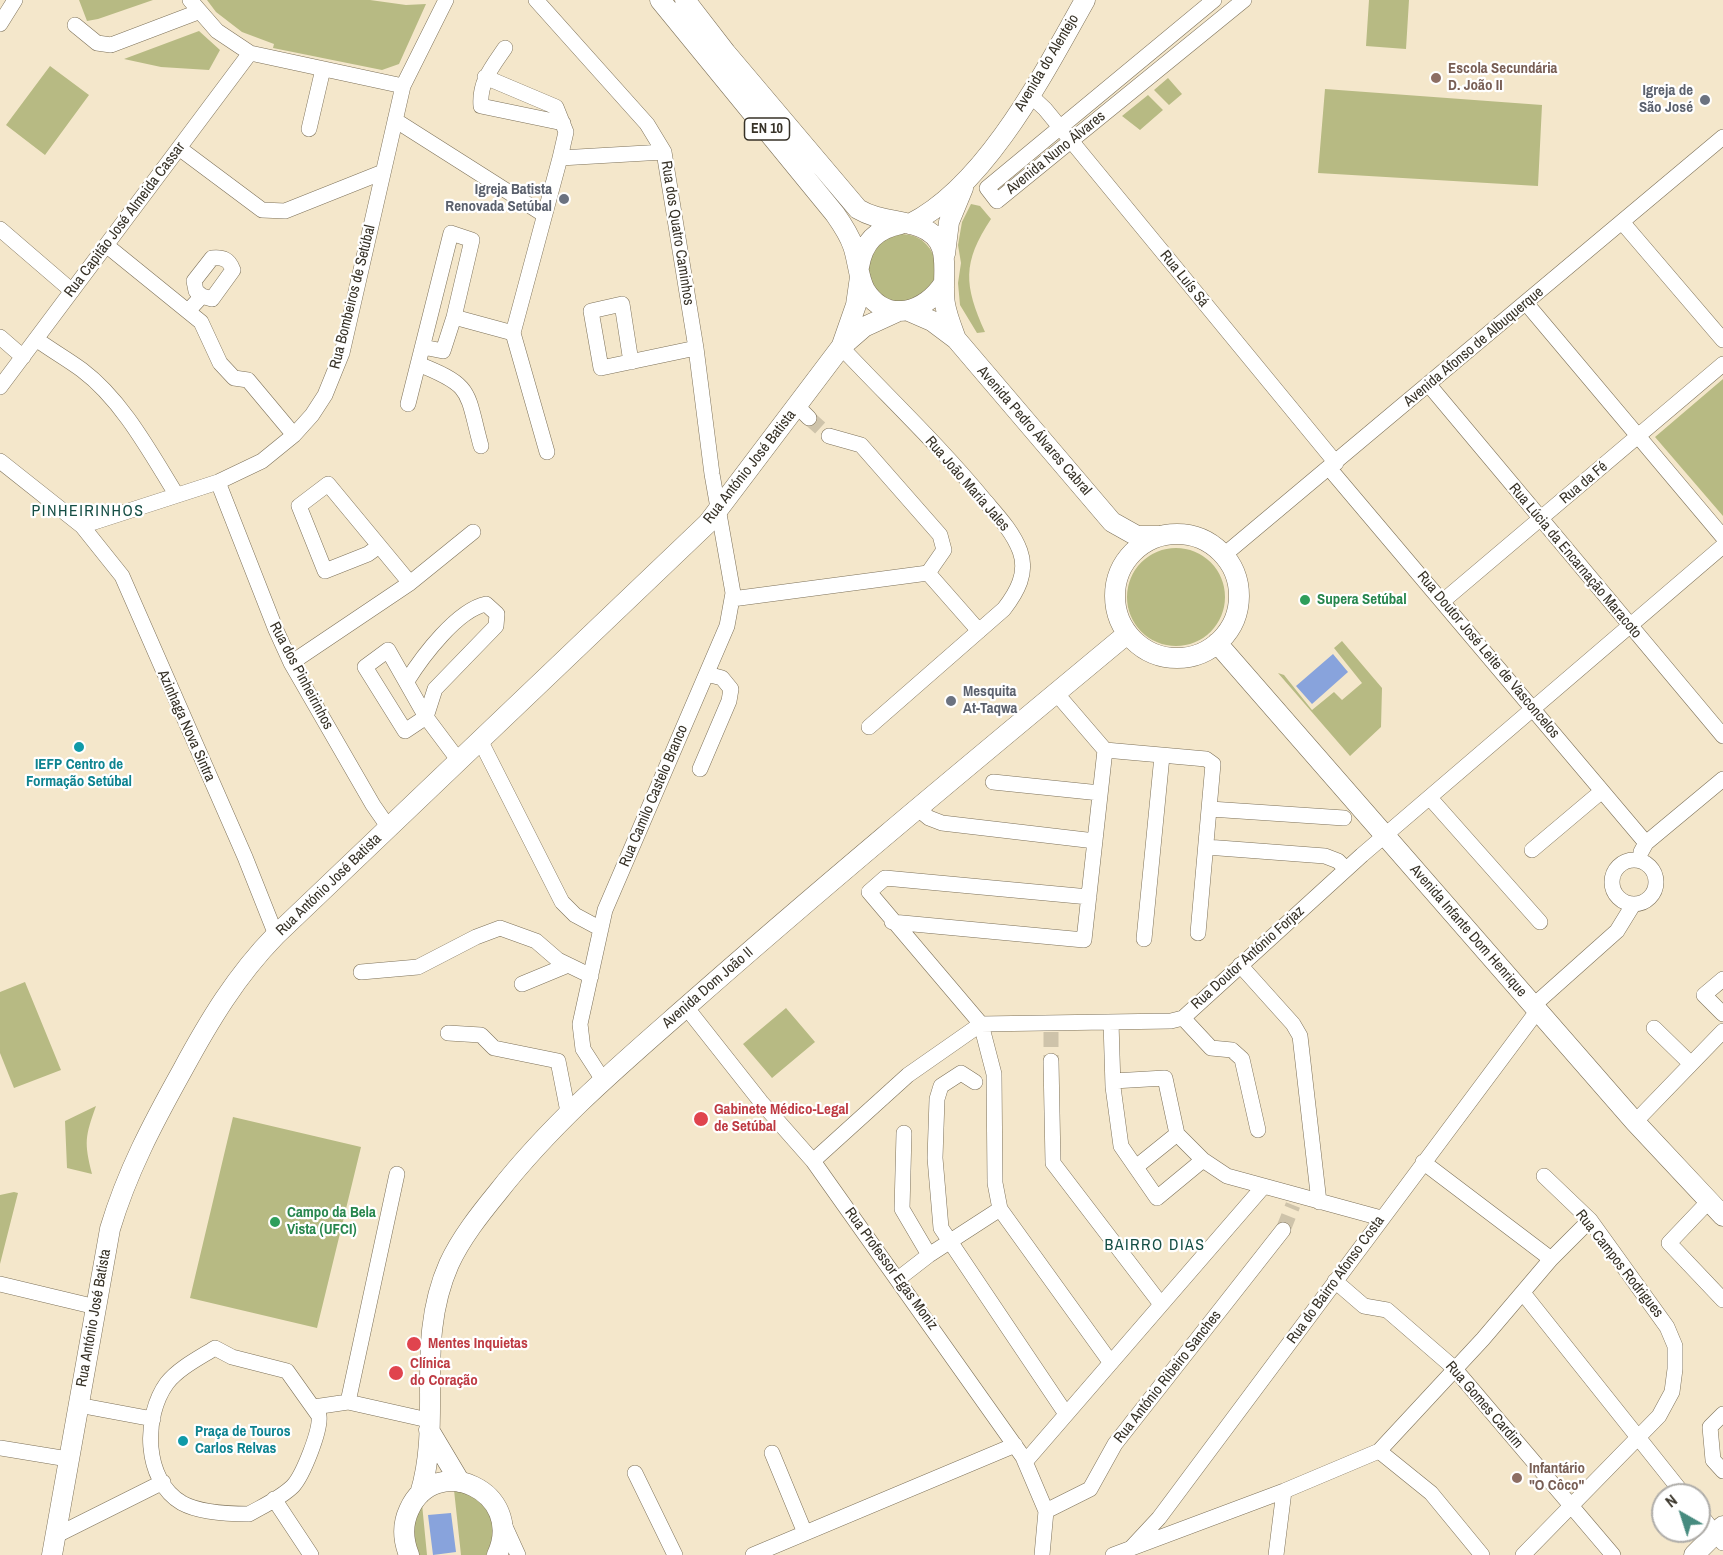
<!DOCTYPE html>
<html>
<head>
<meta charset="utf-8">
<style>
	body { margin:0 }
	#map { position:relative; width:1723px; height:1555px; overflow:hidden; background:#f4e7cb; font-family:"Archivo Narrow",sans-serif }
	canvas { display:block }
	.north { position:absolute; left:1651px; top:1483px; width:60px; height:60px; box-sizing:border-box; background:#fff; border:2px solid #afada9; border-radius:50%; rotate:321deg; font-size:16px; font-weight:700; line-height:24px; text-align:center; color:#373227 }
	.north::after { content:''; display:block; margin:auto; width:21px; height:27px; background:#478b7f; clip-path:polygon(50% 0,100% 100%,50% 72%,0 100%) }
</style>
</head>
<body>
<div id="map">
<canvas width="1723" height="1555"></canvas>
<div class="north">N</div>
</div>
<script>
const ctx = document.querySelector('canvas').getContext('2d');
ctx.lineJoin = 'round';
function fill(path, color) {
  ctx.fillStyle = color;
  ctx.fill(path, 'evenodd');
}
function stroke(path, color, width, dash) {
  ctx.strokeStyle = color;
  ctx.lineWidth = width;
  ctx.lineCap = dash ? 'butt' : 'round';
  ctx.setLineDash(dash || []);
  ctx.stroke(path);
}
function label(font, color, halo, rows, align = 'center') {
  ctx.font = font + ' "Archivo Narrow",sans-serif';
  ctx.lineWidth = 4.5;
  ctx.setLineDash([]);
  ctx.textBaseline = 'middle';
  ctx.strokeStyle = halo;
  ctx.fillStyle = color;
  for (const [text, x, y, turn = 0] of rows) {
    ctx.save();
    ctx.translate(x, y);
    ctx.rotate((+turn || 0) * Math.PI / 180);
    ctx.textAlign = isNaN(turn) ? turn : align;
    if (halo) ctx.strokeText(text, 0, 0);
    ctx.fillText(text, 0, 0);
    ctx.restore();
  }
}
fill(new Path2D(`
	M 79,0 L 153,0 L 98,19 L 87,21 Z
	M 207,0 L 370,0 L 406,5 L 426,4 L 399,64 L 382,70 L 273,48 L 274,44 L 242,32 L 216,12 Z
	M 1369,0 L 1409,0 L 1406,49 L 1366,46 Z
	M 199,31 L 220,50 L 209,70 L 161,67 L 124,59 Z
	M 50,66 L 89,95 L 45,155 L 6,125 Z
	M 1168,78 L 1182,94 L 1169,105 L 1154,90 Z
	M 1325,89 L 1542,105 L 1538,186 L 1318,173 Z
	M 1148,95 L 1163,110 L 1140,130 L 1122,116 Z
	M 971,204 L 980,206 L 991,219 C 962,263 964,285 985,332 L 977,333 L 960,305 L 958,283 L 961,263 L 958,245 L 962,222 Z
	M868 268a34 34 0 1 1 68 0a34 34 0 1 1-68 0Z
	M 1723,379 L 1723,516 L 1655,437 Z
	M1127 597a49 49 0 1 1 98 0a49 49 0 1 1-98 0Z
	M 1342,641 L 1382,688 L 1381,727 L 1350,756 L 1278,673 L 1284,675 L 1312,710 L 1334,692 L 1342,700 L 1362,683 L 1334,648 Z
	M 25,982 L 61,1070 L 14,1088 L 0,1053 L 0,992 Z
	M 786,1008 L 815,1042 L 772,1078 L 743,1044 Z
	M 96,1106 C 85,1137 84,1142 92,1174 L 67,1168 L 65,1121 Z
	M 233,1117 L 361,1147 L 317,1328 L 190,1298 Z
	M 14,1192 L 18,1193 L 0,1264 L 0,1195 Z
	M 454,1490 C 486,1496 504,1525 486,1555 L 461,1555 Z
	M 422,1504 L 427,1555 L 419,1555 C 409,1538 412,1520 422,1504 Z`), '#b7ba83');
fill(new Path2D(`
	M 1333,654 L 1348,672 L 1312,704 L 1296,686 Z
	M 451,1513 L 456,1552 L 433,1555 L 428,1515 Z`), '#88a3dc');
stroke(new Path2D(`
	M 809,418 L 829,436
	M 1051,1032 L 1051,1061
	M 1283,1230 L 1293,1205`), '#cec3aa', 15, [15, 8]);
const minor = new Path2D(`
	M 190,0 L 217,31 L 250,53 L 403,86
	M 536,0 L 647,124 L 664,152 L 696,348 L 712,474 L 733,593 L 727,626 L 605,910 L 580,1024 L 583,1049 L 603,1080
	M 1214,0 L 987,188 L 997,201 L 1244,0
	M 0,24 L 15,0
	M 75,25 L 97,43 L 111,45 L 198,12
	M 505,48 C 492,67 479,82 481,106 L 563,123
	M 485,77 L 556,107 L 566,132 L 560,158
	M 1031,96 L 1045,109 L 1336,463
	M 395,120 L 543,214
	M 309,129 L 323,69
	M 179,148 L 262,210 L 285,211 L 383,172
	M 1622,222 L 1723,340
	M 0,229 L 72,291
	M 106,245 L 201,322 L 220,363 L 234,378 L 248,380 L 294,435
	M 1526,303 L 1723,537
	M 188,311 L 202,296 L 212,299 L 233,270 C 229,259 223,257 212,258 L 194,281 L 196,291 L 202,296
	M 0,337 L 23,357
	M 36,339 C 51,350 67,359 82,370 C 122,400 150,452 176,494
	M 423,347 L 443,351 L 454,317
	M 841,347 C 889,398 941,447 986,502 C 998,516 1013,532 1020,551 C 1028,573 1017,592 1004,609 L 869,727
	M 631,362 L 622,304 L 591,311 L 601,368 L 696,348
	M 418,364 C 474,386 466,391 481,446
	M 1429,385 L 1723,736
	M 0,387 L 250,53
	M 408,404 L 451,233 L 472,240 L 454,317 L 513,333
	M 797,406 L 809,418
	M 547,452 L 513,333 L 560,158 L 664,152
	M 0,461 L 82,526 L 122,576 L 245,857 L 276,935
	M 1329,468 L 1646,843
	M 218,482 L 276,630 L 291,663 L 373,805 L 389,828
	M 82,526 L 218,482 L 262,461 L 294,435 L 312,415 L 325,395 L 342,353 L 403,86 L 446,0
	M 379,546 L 368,554 L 325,571 L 299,506 L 328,484 L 410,583
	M 1224,555 L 1723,137
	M 928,573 L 979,631
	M 732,599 L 928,573 L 944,550 L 940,535 L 861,445 L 829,436
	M 1443,601 L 1723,364
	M 291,663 L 410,583 L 473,532
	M 407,681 C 422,657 457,610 486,604 L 497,614 L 496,626 L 435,689 L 426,717 L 405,731 L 365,667 L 388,650 L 426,717 L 459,761
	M 480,740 L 562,902 L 575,915 L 601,929
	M 1105,750 L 1206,759 L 1213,764 L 1198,933
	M 700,769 L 729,701 L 731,689 L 722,678 L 707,674
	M 993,782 L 1100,793
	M 1430,798 L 1540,922
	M 918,809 L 929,818 L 942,823 L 1095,841
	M 1210,809 L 1344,818
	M 1206,847 L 1325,856 L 1338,861 L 1346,869
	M 1532,850 L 1602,791
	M 1641,852 L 1646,843 L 1723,779
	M1612 882a22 22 0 1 1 44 0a22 22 0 1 1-44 0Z
	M 892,922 L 1084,940 L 1105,750 L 1056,693
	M 1144,939 L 1162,756
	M 1240,965 L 1293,1024 L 1300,1036 L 1319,1202
	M 361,972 L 418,967 L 476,937 L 500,928 L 536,941 L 558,960 L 591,976
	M 1723,979 L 1704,995 L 1723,1014
	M 522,984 L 568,965
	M 1534,1005 L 1617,931 L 1633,905
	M 686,1007 L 761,1102 L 813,1161 L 1023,1457 L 1046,1511 L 1042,1555
	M 1183,1018 L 1211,1048 L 1232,1050 L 1242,1059 L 1258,1130
	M 1111,1022 L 1113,1087 L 1121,1146 L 1157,1198 L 1203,1160
	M 981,1024 L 1171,1021 L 1183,1018 L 1362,855 L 1723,546
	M 1654,1028 L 1691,1064
	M 448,1033 L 481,1035 L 494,1048 L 558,1061 L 568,1112
	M 1051,1061 L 1053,1163 L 1160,1303
	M 1113,1081 L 1165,1078 L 1177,1134 L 1203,1160 L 1227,1176 L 1381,1218
	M 975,1082 L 961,1073 L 941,1086 L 937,1099 L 935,1158 L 941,1228 L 1066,1414
	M 1635,1122 L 1723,1031
	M 904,1133 L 902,1209 L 929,1255
	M 813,1161 L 908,1075 L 981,1024
	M 1423,1162 L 1551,1259
	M 1136,1167 L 1177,1134
	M 1709,1201 L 1669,1243 L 1723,1300
	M 1000,1209 L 1111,1363
	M 898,1279 L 929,1255 L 1000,1209 L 995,1183 L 994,1074 L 981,1024 L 869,892 L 885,878 L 1089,897
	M 1335,1281 L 1364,1306 L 1387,1310 L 1454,1368 L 1613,1555
	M 0,1284 L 96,1307
	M 1523,1293 L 1684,1495
	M 215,1348 L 232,1357 L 287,1371 L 319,1416 C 321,1430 303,1475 293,1486 C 281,1498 263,1506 249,1514 C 228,1514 200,1513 182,1503 C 143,1480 143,1416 167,1383 C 179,1368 199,1358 215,1348 Z
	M 348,1402 L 397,1174
	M 78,1405 L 153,1419
	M 314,1407 L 348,1402 L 428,1420
	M 1723,1414 L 1710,1427 L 1713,1460 L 1723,1471
	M 0,1448 L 68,1459
	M 1379,1451 L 1431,1493 L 1482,1555
	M 772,1453 L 805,1533
	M 1025,1462 L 1263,1187
	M 635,1473 L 675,1555
	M 274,1499 L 311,1555
	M 1046,1511 L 1090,1489 L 1115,1444 L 1283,1230
	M 1699,1513 L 1723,1543
	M 503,1522 L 518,1555
	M 55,1536 L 163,1482
	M 1132,1547 L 1159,1518 L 1538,1010
	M 753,1555 L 1015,1445
	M 1113,1555 L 1284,1491 L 1379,1451 L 1483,1339 L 1551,1259 L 1590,1220
	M 1276,1555 L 1284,1491
	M 1523,1555 L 1659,1416 L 1672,1392 L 1675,1369 L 1675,1346 L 1667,1327 L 1590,1220 L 1544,1176`);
const major = new Path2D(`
	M 660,0 L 835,214 C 842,224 849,234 853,246 C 858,260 858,277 865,290 C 887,325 926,312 944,283
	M 685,0 L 726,53 L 858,209 C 878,221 899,219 920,227 C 956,241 940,275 945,304 C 947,316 952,328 956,339
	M 910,224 C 986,186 1044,73 1085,0
	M 945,254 L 949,222 L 963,188
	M 859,267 C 863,242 876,229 901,224
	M 909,311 L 932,321 L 956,339 L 1112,522 L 1137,536 L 1159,536
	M 842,345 L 856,305 L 860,277
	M1115 596a62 62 0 1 1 124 0a62 62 0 1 1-124 0Z
	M 1217,643 L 1635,1122 L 1723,1216
	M 429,1430 L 460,1482
	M 420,1494 C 443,1419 414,1343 449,1264 C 461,1238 480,1214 498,1192 C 553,1122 619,1066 685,1008 C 830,880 979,757 1127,634
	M 52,1555 L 110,1229 C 127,1172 153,1123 182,1071 C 209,1021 236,976 276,935 L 708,523 L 841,347 L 864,327 L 899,311
	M 409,1555 C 403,1540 402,1525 409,1510 C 435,1451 526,1491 497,1555
	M 1694,1555 L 1723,1526`);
stroke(minor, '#7d7159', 16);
stroke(major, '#7d7159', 21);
stroke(minor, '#fff', 15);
stroke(major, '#fff', 20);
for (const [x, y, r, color] of [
	[1436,78,6,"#8d6e63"],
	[1705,100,6,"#6b7280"],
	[564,199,6,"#6b7280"],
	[1305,600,6,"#2e9e5b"],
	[951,701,6,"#6b7280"],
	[79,747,6,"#0f9aa8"],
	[701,1119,8,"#e0444e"],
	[275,1222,6,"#2e9e5b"],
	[414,1344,8,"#e0444e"],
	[396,1373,8,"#e0444e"],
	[183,1441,6,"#0f9aa8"],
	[1517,1478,6,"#8d6e63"]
]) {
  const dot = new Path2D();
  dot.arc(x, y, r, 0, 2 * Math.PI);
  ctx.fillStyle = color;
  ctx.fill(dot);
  stroke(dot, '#fff', 2);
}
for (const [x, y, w] of [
	[767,129,45]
]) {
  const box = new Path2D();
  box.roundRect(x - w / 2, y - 11, w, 22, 4.5);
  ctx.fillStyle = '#fff';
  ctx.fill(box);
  stroke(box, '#373227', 1.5);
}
label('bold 14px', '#373227', null, [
	["EN 10",767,129]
]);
label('15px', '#373227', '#fff', [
	["Avenida do Alentejo",1047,63,-59],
	["Avenida Nuno Álvares",1056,153,-39],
	["Rua Capitão José Almeida Cassar",125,220,-53],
	["Rua dos Quatro Caminhos",677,233,81],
	["Rua Luís Sá",1184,279,51],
	["Rua Bombeiros de Setúbal",353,297,-76],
	["Avenida Afonso de Albuquerque",1474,347,-40],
	["Avenida Pedro Álvares Cabral",1034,431,49],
	["Rua António José Batista",750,467,-52],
	["Rua da Fé",1584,483,-40],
	["Rua João Maria Jales",967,484,49],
	["Rua Lúcia da Encarnação Maracoto",1575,561,50],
	["Rua Doutor José Leite de Vasconcelos",1488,655,50],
	["Rua dos Pinheirinhos",301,676,62],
	["Azinhaga Nova Sintra",186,726,66],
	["Rua Camilo Castelo Branco",654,796,-67],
	["Rua António José Batista",329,885,-44],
	["Avenida Infante Dom Henrique",1468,931,49],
	["Rua Doutor António Forjaz",1248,958,-42],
	["Avenida Dom João II",708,988,-41],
	["Rua Campos Rodrigues",1619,1264,52],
	["Rua Professor Egas Moniz",891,1269,54],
	["Rua do Bairro Afonso Costa",1336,1280,-54],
	["Rua António José Batista",94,1318,-80],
	["Rua António Ribeiro Sanches",1168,1377,-52],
	["Rua Gomes Cardim",1484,1405,49]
]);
label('bold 15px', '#785e54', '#fff', [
	["Escola Secundária",1448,69],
	["D. João II",1448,86],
	["Infantário",1529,1469],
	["\"O Côco\"",1529,1486]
], 'left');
label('bold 15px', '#5b616d', '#fff', [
	["Igreja de",1693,91],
	["São José",1693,108],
	["Igreja Batista",552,190],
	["Renovada Setúbal",552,207],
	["Mesquita",963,692,"left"],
	["At-Taqwa",963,709,"left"]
], 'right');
label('bold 15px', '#27864d', '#fff', [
	["Supera Setúbal",1317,600],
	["Campo da Bela",287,1213],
	["Vista (UFCI)",287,1230]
], 'left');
label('bold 15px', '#0d838f', '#fff', [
	["IEFP Centro de",79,765],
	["Formação Setúbal",79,782],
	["Praça de Touros",195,1432,"left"],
	["Carlos Relvas",195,1449,"left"]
]);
label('bold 15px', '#be3a42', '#fff', [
	["Gabinete Médico-Legal",714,1110],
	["de Setúbal",714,1127],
	["Mentes Inquietas",428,1344],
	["Clínica",410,1364],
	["do Coração",410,1381]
], 'left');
ctx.letterSpacing = '1.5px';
label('16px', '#154e45', '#fff', [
	["PINHEIRINHOS",88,512],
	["BAIRRO DIAS",1155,1246]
]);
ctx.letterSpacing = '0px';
</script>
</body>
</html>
